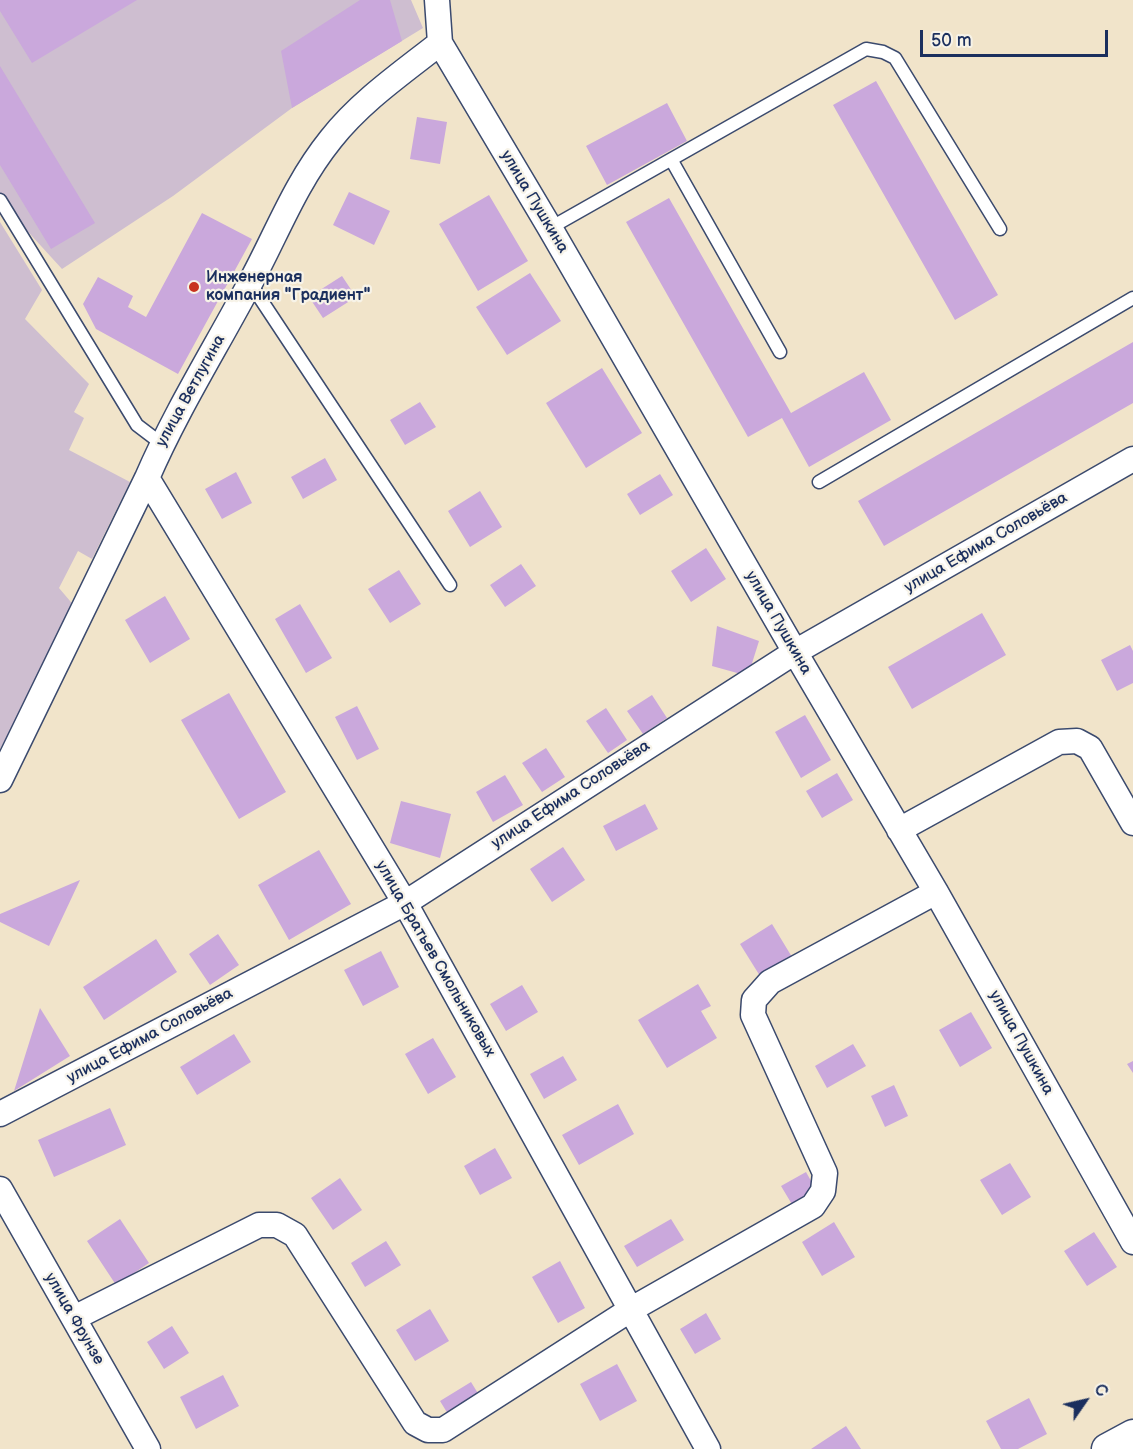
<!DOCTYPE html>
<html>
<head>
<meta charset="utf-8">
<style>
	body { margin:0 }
	#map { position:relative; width:1133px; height:1449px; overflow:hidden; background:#f1e4ca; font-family:"Balsamiq Sans",sans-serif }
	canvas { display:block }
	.north { position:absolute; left:1055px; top:1371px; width:60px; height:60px; -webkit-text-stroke:4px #f7f3e8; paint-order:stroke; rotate:56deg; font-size:16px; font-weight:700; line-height:24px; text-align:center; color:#1b2f5e }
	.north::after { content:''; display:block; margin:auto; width:21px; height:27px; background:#1b2f5e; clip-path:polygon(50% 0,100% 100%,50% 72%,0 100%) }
	.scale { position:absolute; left:920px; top:30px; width:188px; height:27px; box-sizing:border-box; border:3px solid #1b2f5e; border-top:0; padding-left:8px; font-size:18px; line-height:21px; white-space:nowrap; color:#1b2f5e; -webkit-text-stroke:4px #f7f3e8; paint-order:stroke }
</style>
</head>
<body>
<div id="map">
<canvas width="1133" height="1449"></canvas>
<div class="north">С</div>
<div class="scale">50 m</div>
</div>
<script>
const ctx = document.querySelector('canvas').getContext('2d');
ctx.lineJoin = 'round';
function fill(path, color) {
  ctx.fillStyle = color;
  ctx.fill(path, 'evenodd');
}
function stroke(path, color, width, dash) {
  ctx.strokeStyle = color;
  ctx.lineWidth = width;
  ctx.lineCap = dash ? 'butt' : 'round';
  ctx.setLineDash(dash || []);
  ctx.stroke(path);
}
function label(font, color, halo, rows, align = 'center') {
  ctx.font = font + ' "Balsamiq Sans",sans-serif';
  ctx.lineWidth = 4.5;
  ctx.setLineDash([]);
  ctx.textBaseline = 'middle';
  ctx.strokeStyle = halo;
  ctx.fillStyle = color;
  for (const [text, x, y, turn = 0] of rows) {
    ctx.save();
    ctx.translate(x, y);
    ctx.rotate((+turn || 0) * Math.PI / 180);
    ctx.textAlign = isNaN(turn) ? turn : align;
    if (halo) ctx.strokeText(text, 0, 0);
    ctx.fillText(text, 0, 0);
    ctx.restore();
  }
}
fill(new Path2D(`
	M 0,0 L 411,0 L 423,28 L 292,108 L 173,196 L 62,269 L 0,201 Z
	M 0,222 L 42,290 L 25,319 L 89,384 L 74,412 L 84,418 L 69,450 L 130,482 L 92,559 L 78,551 L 59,588 L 76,608 L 55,652 L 0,749 Z`), '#cebed0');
fill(new Path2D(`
	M 0,0 L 137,0 L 32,63 L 0,11 Z
	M 360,0 L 390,0 L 402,41 L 292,108 L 281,51 Z
	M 0,66 L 95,223 L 51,249 L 0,165 Z
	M 876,81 L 998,295 L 955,320 L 833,105 Z
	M 667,103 L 687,141 L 607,185 L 586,146 Z
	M 417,117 L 447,122 L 440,164 L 410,159 Z
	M 349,192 L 390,211 L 374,245 L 333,225 Z
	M 489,195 L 528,261 L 478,291 L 439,224 Z
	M 669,198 L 791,413 L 864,372 L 891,420 L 809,467 L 782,418 L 748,437 L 626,222 Z
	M 202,213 L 252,239 L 178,374 L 96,329 L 83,304 L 98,277 L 133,296 L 128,307 L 146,317 Z
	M 530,273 L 561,321 L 507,355 L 476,307 Z
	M 342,276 L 356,297 L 323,318 L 309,297 Z
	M 1133,342 L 1133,403 L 884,546 L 858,501 Z
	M 602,368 L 642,433 L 586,468 L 546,403 Z
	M 420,402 L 436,427 L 405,445 L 390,420 Z
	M 325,458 L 337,480 L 303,499 L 291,477 Z
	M 236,472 L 252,503 L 222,519 L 205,489 Z
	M 660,474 L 673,495 L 640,515 L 627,494 Z
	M 480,491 L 502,527 L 470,547 L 448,511 Z
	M 706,548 L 726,579 L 691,602 L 671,571 Z
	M 521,564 L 536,586 L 505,607 L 490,585 Z
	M 399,570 L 421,604 L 390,623 L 368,589 Z
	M 165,596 L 190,639 L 150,663 L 125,620 Z
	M 300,604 L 332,658 L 306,673 L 275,619 Z
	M 982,613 L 1006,655 L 912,709 L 888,667 Z
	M 717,626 L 759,641 L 748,676 L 712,666 Z
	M 1130,645 L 1133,651 L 1133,683 L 1117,691 L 1101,660 Z
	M 229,693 L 286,792 L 239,819 L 181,720 Z
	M 652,695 L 667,718 L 643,734 L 627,711 Z
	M 357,706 L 379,749 L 357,760 L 335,717 Z
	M 606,708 L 627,740 L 608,753 L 586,721 Z
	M 805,715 L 831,760 L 801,778 L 775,732 Z
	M 546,748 L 565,777 L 542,792 L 522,763 Z
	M 837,773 L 853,800 L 822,818 L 806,791 Z
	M 505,775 L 523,805 L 493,822 L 476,792 Z
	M 401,801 L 451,814 L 440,858 L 390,843 Z
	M 645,804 L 658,829 L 616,851 L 603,826 Z
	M 563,847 L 585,880 L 552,902 L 530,869 Z
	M 319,850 L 351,904 L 289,940 L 258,885 Z
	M 80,880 L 49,946 L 0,922 L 0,914 Z
	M 772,924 L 792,957 L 760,976 L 740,944 Z
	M 218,934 L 239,965 L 210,985 L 189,954 Z
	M 156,939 L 177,972 L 104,1020 L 83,987 Z
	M 381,951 L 399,987 L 363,1006 L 344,970 Z
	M 698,984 L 711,1006 L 701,1011 L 717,1038 L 667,1068 L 638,1020 Z
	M 522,985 L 538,1012 L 506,1031 L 490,1004 Z
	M 40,1008 L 70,1056 L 14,1091 Z
	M 971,1012 L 992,1048 L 960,1067 L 939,1030 Z
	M 234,1034 L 251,1062 L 197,1095 L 180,1067 Z
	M 433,1038 L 456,1077 L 428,1094 L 405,1054 Z
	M 853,1044 L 866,1066 L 827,1088 L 815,1066 Z
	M 563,1056 L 577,1080 L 544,1099 L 530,1074 Z
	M 1133,1061 L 1133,1073 L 1127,1064 Z
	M 894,1085 L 908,1116 L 885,1127 L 871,1096 Z
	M 618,1104 L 634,1134 L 579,1165 L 562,1135 Z
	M 110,1108 L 126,1145 L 54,1177 L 38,1140 Z
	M 495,1148 L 512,1178 L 480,1195 L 464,1166 Z
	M 1010,1163 L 1031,1197 L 1002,1215 L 980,1180 Z
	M 806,1172 L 820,1197 L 796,1211 L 781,1186 Z
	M 340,1178 L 362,1210 L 333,1230 L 311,1198 Z
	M 120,1219 L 149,1263 L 116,1285 L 87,1241 Z
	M 671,1219 L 684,1240 L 637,1267 L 624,1246 Z
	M 834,1222 L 855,1257 L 822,1276 L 802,1242 Z
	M 1094,1232 L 1117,1267 L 1087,1286 L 1064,1251 Z
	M 386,1241 L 401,1265 L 365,1287 L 351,1263 Z
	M 560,1261 L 585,1308 L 558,1323 L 532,1277 Z
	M 430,1309 L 449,1341 L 415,1361 L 396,1330 Z
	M 706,1313 L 721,1339 L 695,1354 L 680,1329 Z
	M 172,1326 L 189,1353 L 164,1369 L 147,1342 Z
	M 617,1364 L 637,1401 L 600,1421 L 580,1384 Z
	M 223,1375 L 239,1406 L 196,1429 L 180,1397 Z
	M 471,1382 L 487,1408 L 456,1427 L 440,1401 Z
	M 1029,1398 L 1047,1434 L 1018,1449 L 1001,1449 L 986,1421 Z
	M 846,1426 L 861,1449 L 811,1449 Z`), '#caa8dc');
const service = new Path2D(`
	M 672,161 L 780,352
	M 0,200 L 137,425 L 162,444
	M 550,228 L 866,49 L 883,52 L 895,58 L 1000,229
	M 250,283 L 450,585
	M 819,482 L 1133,298`);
const minor = new Path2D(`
	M 437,0 L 440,43 L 550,228 L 795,652 L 936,892 L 1133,1242
	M 147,478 L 405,903 L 708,1449
	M 0,780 L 147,478 C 176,411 215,349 249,285 C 277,234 294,185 331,139 C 361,101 402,73 440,43
	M 899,830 L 1059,742 L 1077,741 L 1090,748 L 1133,823
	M 0,1114 L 405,903 L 795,652 L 1133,459
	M 0,1189 L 148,1449
	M 74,1318 L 259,1225 L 277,1225 L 295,1235 L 415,1423 L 428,1430 L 443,1430 L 630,1310 L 813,1206 L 823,1191 L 825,1173 L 753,1015 L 754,1000 L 770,982 L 936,892`);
const tertiary = new Path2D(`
	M 1107,1449 L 1133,1435`);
stroke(service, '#3b4a6e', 15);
stroke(minor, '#3b4a6e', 27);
stroke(tertiary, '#3b4a6e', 33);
stroke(service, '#fff', 12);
stroke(minor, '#fff', 24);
stroke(tertiary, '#fff', 30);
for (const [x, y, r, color] of [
	[194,287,6,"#c8321e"]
]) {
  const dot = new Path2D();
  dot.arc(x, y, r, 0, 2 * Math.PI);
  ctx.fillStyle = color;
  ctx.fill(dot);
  stroke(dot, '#f7f3e8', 2);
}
label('16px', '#1b2f5e', '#f7f3e8', [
	["улица Пушкина",534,202,59],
	["улица Ветлугина",191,391,-61],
	["улица Ефима Соловьёва",986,543,-30],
	["улица Пушкина",778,623,60],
	["улица Ефима Соловьёва",571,795,-33],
	["улица Братьев Смольниковых",435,959,60],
	["улица Ефима Соловьёва",150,1036,-28],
	["улица Пушкина",1021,1043,61],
	["улица Фрунзе",74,1319,60]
]);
label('bold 16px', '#1b2f5e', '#f7f3e8', [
	["Инженерная",206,278],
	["компания \"Градиент\"",206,296]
], 'left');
</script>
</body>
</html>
